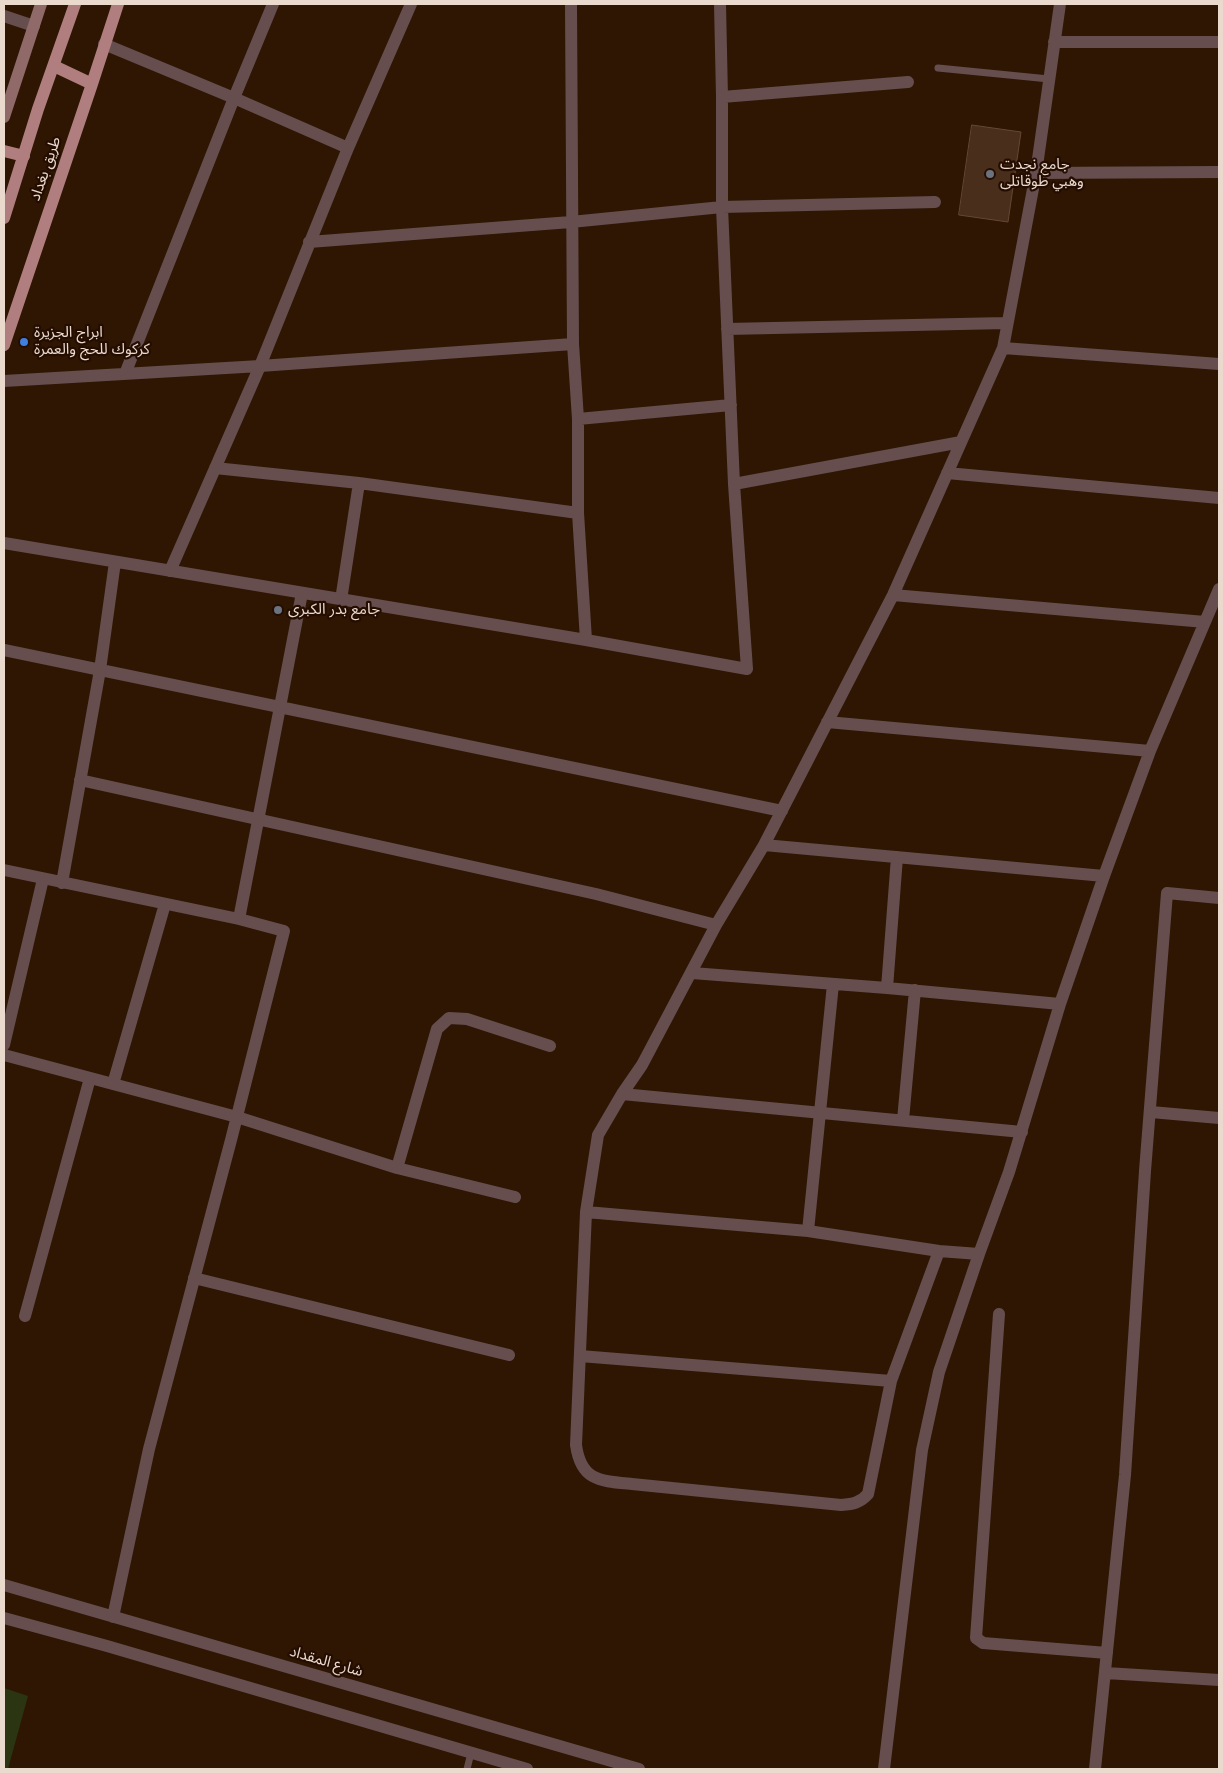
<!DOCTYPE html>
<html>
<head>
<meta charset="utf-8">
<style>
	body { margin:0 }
	#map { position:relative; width:1223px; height:1773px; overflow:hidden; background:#2e1603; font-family:"DM Sans",sans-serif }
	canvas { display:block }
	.frame { position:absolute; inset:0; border:5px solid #ead9cd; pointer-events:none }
</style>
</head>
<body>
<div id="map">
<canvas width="1223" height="1773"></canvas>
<div class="frame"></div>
</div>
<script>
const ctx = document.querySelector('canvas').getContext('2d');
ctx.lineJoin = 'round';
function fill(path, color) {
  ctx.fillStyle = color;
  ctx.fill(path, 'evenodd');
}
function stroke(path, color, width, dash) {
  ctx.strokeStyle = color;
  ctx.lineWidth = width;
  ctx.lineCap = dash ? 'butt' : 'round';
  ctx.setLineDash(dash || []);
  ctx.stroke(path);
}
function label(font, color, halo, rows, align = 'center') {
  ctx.font = font + ' "DM Sans","Noto Sans Arabic",sans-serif';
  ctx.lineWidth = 4.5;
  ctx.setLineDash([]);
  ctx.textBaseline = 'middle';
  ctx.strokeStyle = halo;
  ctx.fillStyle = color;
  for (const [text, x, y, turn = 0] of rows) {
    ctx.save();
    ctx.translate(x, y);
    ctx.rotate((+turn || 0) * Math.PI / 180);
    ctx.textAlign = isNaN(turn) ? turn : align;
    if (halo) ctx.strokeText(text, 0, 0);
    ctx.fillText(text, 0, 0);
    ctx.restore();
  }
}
fill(new Path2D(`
	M 4,1688 L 28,1696 L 8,1769 L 4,1769 Z`), '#2c3512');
const building = new Path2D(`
	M 972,125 L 1021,132 L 1008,222 L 959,215 Z`);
fill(building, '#492f1b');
stroke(building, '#634833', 1);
stroke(new Path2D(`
	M 938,68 L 1049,79
	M 467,1769 L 471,1753`), '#664e4e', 7);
stroke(new Path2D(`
	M 571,4 L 573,344 L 578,419 L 578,513 L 586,640
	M 4,16 L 34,26
	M 1054,42 L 1219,42
	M 104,44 L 234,98 L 348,148
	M 722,97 L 908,82
	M 1036,173 L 1219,172
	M 309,242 L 571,222 L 722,207 L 935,202
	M 727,329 L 1006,323
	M 1003,348 L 1219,364
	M 125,374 L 234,98 L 273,4
	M 4,381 L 260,366 L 573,344
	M 578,419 L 731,405
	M 215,468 L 359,483 L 578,513
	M 947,473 L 1219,498
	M 734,484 L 961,442
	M 4,543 L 586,640 L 747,669 L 734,484 L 722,207 L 722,97 L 720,4
	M 170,571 L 260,366 L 348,148 L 411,4
	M 893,595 L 1205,622
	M 341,600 L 359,483
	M 4,650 L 782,811
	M 827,722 L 1150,751
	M 80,780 L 596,894 L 716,925
	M 764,845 L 1104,876
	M 4,870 L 239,919 L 284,931 L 231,1140 L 149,1449 L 113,1617
	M 62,883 L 100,670 L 115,562
	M 239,919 L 302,593
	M 692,973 L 887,988 L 1060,1004
	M 887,988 L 897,857
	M 4,1045 L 43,879
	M 4,1055 L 237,1117 L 397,1168 L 515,1197
	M 113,1084 L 165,904
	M 622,1094 L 1022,1132
	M 1151,1112 L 1219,1118
	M 903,1120 L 915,990
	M 397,1168 L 437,1029 L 449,1018 L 467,1019 L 550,1046
	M 586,1212 L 808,1231 L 939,1251 L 979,1254
	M 808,1231 L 833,984
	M 939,1251 L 891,1381 L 868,1494 C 860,1503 853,1504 841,1505 L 632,1484 C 600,1481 581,1481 576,1445 L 586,1212 L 598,1135 L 622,1094 L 642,1065 L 716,925 L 764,845 L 893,595 L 1003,348 L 1036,173 L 1060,4
	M 194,1278 L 509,1355
	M 999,1314 L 976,1638 L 983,1643 L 1107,1653
	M 25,1316 L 90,1078
	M 580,1356 L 891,1381
	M 4,1585 L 639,1769
	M 4,1618 L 107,1646 L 527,1769
	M 1106,1673 L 1219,1680
	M 884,1769 L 922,1450 L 939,1372 L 979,1254 L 1009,1172 L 1060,1004 L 1104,876 L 1150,751 L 1219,589
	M 1095,1769 L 1125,1475 L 1145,1171 L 1167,893 L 1219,898`), '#664e4e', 12);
stroke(new Path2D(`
	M 4,117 L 41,4`), '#906969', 12);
stroke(new Path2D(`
	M 54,66 L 92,84
	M 4,151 L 24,156
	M 4,218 L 38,109 L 75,4
	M 4,345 L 92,84 L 118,4`), '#b07e7e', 12);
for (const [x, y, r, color] of [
	[990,174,5,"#6b7280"],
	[24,342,5,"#3f7fe0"],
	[278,610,5,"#6b7280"]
]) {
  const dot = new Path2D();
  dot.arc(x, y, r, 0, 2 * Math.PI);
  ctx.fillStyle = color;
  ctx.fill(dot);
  stroke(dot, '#240d00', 2);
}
label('15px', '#ead9cd', '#240d00', [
	["جامع نجدت",1000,165],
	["وهبي طوقاتلى",1000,182],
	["ابراج الجزيرة",34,333],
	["كركوك للحج والعمرة",34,350],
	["جامع بدر الكبرى",288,610]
], 'left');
label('15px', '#ead9cd', '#240d00', [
	["طريق بغداد",46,169,-71],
	["شارع المقداد",326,1662,16]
]);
</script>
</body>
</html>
